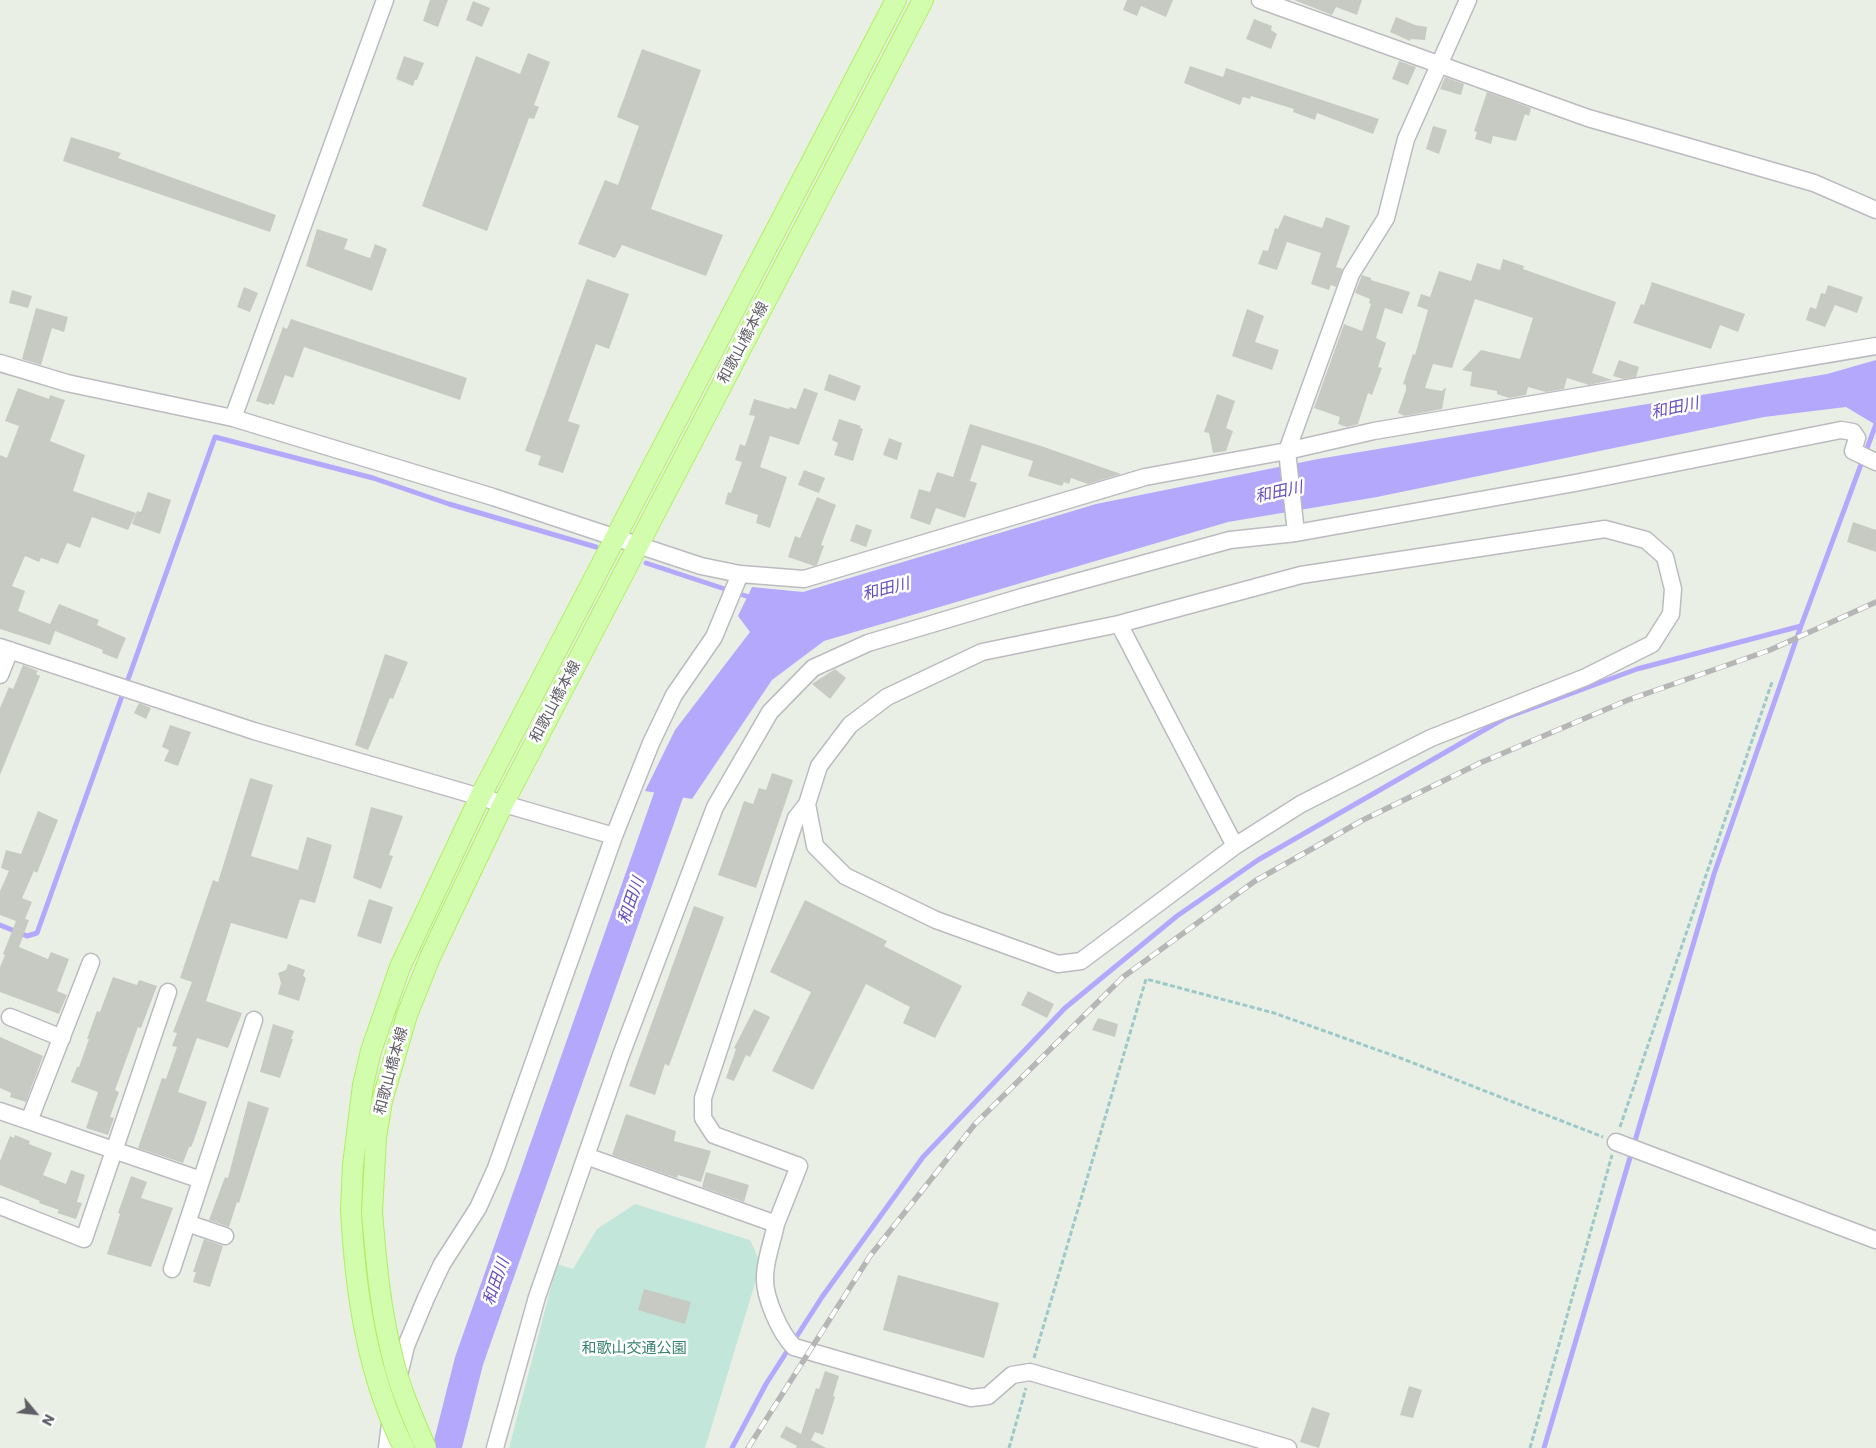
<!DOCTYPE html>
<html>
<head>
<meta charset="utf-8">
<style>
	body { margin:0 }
	#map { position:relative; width:1876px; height:1448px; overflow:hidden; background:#eaefe6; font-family:Poppins,sans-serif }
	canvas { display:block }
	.north { position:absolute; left:10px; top:1388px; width:50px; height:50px; -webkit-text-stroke:4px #fff; paint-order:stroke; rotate:118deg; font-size:14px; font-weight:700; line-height:20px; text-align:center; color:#5f5d65 }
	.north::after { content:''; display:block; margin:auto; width:18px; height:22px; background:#5f5d65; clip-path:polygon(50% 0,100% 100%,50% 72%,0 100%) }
</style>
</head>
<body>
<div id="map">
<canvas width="1876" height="1448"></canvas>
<div class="north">N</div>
</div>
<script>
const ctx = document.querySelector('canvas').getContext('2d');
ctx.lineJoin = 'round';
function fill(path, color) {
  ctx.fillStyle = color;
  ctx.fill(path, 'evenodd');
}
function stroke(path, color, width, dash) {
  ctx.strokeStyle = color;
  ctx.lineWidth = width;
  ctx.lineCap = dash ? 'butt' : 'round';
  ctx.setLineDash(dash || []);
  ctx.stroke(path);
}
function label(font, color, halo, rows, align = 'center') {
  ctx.font = font + ' Poppins,"Noto Sans JP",sans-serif';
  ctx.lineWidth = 5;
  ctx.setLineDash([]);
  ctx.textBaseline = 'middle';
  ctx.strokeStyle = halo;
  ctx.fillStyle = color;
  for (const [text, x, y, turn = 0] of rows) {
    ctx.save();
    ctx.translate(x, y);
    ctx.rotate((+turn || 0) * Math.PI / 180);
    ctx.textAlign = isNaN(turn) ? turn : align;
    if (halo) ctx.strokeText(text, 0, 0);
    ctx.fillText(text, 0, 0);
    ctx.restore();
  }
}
fill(new Path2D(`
	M 635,1204 L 750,1240 L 761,1264 L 705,1448 L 509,1448 L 557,1264 L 573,1269 L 597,1229 Z`), '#c3e6db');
fill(new Path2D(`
	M 1876,360 L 1876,425 L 1846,407 L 1764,417 L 1377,497 L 1228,522 L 824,641 L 772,680 L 692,799 L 645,791 L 675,730 L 750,632 L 738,616 L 752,587 L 803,592 L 1096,504 L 1318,459 L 1827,374 Z`), '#b4a8fd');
stroke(new Path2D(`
	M 646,563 L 752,598
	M 0,925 L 27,936 L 37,933 L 215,437 L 373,478 L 449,504 L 596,547
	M 732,1448 L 766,1384 L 822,1297 L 923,1157 L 1065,1008 L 1177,916 L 1258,860 L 1505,718 L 1637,669 L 1801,626
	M 1544,1448 L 1714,874 L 1801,626 L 1876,424`), '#b4a8fd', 5);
stroke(new Path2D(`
	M 447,1448 L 469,1361 L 682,757`), '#b4a8fd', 29);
fill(new Path2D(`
	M 430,0 L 448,0 L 438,27 L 423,21 Z
	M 1127,0 L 1173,0 L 1166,17 L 1141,6 L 1137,16 L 1123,10 Z
	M 1294,0 L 1362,0 L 1357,15 L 1336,7 L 1332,15 Z
	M 473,1 L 490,8 L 482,27 L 466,20 Z
	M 1396,17 L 1415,25 L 1427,27 L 1425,40 L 1411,39 L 1410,41 L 1390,32 Z
	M 1254,19 L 1272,26 L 1271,30 L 1277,34 L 1271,49 L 1246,39 Z
	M 642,49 L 701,70 L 651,209 L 723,235 L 706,276 L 622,245 L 615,258 L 578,244 L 605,180 L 618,185 L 639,126 L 617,117 Z
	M 528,53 L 550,62 L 534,105 L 539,107 L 534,119 L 529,118 L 487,231 L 422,206 L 476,56 L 520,74 Z
	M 404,56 L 424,63 L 417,80 L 415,80 L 413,86 L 396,79 Z
	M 1399,61 L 1416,67 L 1408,85 L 1392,79 Z
	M 1190,66 L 1223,77 L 1226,68 L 1379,119 L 1373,134 L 1317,113 L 1315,120 L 1293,112 L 1294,109 L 1251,96 L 1250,99 L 1243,97 L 1240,105 L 1184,83 Z
	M 1445,77 L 1464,84 L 1461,95 L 1440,89 Z
	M 1487,92 L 1531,108 L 1529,116 L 1525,114 L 1516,141 L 1493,136 L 1491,144 L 1475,139 L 1477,132 L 1474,131 Z
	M 1433,126 L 1447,130 L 1439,154 L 1426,149 Z
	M 71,137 L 121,153 L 118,158 L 276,215 L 270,232 L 63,161 Z
	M 1284,215 L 1322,228 L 1326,217 L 1350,226 L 1336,267 L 1343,269 L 1336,287 L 1331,285 L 1329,290 L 1311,284 L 1321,253 L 1287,242 L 1277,270 L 1258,264 L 1263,250 L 1268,251 L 1275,228 L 1278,229 Z
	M 317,229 L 348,239 L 344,249 L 370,258 L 375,244 L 387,249 L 372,291 L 306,266 Z
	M 1503,259 L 1524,266 L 1523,269 L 1616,302 L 1592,373 L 1612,380 L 1589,385 L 1567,378 L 1564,389 L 1546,392 L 1528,387 L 1526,395 L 1509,398 L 1497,394 L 1497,391 L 1470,386 L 1472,372 L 1462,370 L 1481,350 L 1520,359 L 1533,318 L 1475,299 L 1452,368 L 1433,364 L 1425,388 L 1442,391 L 1446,387 L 1442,409 L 1405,416 L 1398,413 L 1406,390 L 1406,385 L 1403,384 L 1413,354 L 1415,355 L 1428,310 L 1417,306 L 1421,294 L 1430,297 L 1439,271 L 1471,281 L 1477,263 L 1500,270 Z
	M 1362,275 L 1371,278 L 1371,280 L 1410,292 L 1402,314 L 1385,308 L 1376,338 L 1386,343 L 1378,367 L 1382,368 L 1372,395 L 1368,393 L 1358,424 L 1347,427 L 1338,424 L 1340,417 L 1314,408 L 1344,324 L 1362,331 L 1371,304 L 1369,303 L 1370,299 L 1355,293 Z
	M 587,279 L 629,294 L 609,349 L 596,344 L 568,421 L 580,425 L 563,473 L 538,465 L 541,456 L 525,451 Z
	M 1652,282 L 1745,314 L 1738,332 L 1720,325 L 1711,349 L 1633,323 L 1641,304 L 1644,305 Z
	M 1828,285 L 1863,297 L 1857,313 L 1835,305 L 1825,327 L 1806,320 L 1810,307 L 1816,309 L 1821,293 L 1825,294 Z
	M 244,287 L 258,293 L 250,312 L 237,307 Z
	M 12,290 L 32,296 L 28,308 L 9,303 Z
	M 36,308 L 68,317 L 64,332 L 52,328 L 41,365 L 22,359 Z
	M 1247,309 L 1264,316 L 1255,342 L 1279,350 L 1272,370 L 1232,356 Z
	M 291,319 L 467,378 L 460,400 L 304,347 L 293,378 L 285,375 L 274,405 L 269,403 L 269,405 L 256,401 L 283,327 L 287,329 Z
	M 1619,360 L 1639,367 L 1636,377 L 1624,379 L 1613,376 Z
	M 829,374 L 861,386 L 855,401 L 824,390 Z
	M 18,388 L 49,399 L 50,395 L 65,400 L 50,441 L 85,455 L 73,491 L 136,513 L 128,530 L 92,517 L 80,548 L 67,543 L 58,564 L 41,558 L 39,562 L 25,556 L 12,586 L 25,591 L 18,611 L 50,624 L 59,604 L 99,620 L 97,625 L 126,638 L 117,659 L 102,653 L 103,650 L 55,631 L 50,645 L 0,629 L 0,455 L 7,458 L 19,426 L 5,421 Z
	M 804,388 L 818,393 L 799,445 L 770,436 L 760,467 L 787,477 L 770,528 L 756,523 L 758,515 L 725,504 L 728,492 L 731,493 L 742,462 L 735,460 L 740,444 L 745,446 L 755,416 L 749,415 L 754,399 L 789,409 L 790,407 L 796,409 Z
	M 1217,394 L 1235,401 L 1226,428 L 1233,431 L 1226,451 L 1213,453 L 1209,433 L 1204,432 Z
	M 839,419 L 861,426 L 860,428 L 863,429 L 853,461 L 834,455 L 838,443 L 832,440 Z
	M 970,424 L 1041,446 L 1121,474 L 1088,484 L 1071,478 L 1069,484 L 1064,482 L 1062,486 L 1028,476 L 1033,461 L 982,445 L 970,481 L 977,483 L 965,518 L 936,508 L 930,525 L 910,518 L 919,489 L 930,492 L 937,472 L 953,477 Z
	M 889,438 L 902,443 L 897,460 L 883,455 Z
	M 804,470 L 825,478 L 819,493 L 798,485 Z
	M 148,492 L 171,500 L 160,534 L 132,524 L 137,511 L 141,512 Z
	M 817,497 L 836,505 L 821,545 L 824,546 L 817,565 L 814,566 L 788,557 L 795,536 L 800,538 Z
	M 1853,522 L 1876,530 L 1876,552 L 1847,542 Z
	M 856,524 L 872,530 L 866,547 L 850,541 Z
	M 385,654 L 408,662 L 393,699 L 390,698 L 368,750 L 355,745 Z
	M 23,665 L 38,671 L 36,674 L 40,676 L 0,775 L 0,708 L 9,687 L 13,689 Z
	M 835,669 L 846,678 L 830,699 L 812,684 Z
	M 139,703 L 151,708 L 146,719 L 134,713 Z
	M 170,725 L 191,732 L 178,766 L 164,761 L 169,750 L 162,747 Z
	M 772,773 L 793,780 L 756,888 L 718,875 L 744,801 L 753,804 L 759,788 L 766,790 Z
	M 250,778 L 273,785 L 251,856 L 298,870 L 307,837 L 332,845 L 315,903 L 300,899 L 287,939 L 231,923 L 206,1001 L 242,1013 L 228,1048 L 197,1038 L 178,1092 L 207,1102 L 194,1140 L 191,1147 L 189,1147 L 183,1163 L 138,1148 L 162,1078 L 166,1079 L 177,1047 L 172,1046 L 177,1033 L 173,1032 L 192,982 L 180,978 L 213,880 L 218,882 Z
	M 371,807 L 403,816 L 389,855 L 393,856 L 381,889 L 353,878 Z
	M 38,811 L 58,820 L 37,873 L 34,871 L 22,898 L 32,902 L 25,919 L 29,920 L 19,947 L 48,959 L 51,952 L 69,959 L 57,991 L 67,995 L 59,1014 L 0,992 L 0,967 L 5,955 L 3,954 L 16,921 L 0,915 L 0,891 L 9,871 L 1,868 L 6,850 L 21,854 Z
	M 369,899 L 393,907 L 381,944 L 357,936 Z
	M 805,900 L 887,941 L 884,946 L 962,986 L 935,1038 L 903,1023 L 910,1007 L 866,984 L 813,1090 L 772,1071 L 811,992 L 770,972 Z
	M 694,906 L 724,917 L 669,1066 L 665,1064 L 655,1095 L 629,1086 Z
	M 288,964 L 305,970 L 303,976 L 306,978 L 299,1001 L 278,994 L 281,983 L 278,973 L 286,970 Z
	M 113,977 L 137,985 L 139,980 L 157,986 L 141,1028 L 138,1027 L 115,1090 L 119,1092 L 110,1117 L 114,1118 L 108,1135 L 86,1128 L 98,1092 L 71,1082 L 77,1067 L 79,1067 L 89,1039 L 87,1039 L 97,1011 L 100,1012 Z
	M 1028,991 L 1054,1004 L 1047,1018 L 1021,1005 Z
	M 754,1009 L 770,1017 L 750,1057 L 746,1055 L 734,1081 L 726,1078 L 736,1049 L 734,1048 Z
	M 1098,1018 L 1118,1024 L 1115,1037 L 1092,1030 Z
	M 273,1024 L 294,1031 L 291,1039 L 293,1039 L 280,1078 L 260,1072 Z
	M 0,1037 L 43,1056 L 26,1102 L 10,1097 L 11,1093 L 0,1088 Z
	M 248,1101 L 269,1108 L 239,1203 L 237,1202 L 229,1227 L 209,1220 L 225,1177 L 228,1178 Z
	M 626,1114 L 676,1131 L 674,1141 L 711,1151 L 701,1182 L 678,1175 L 677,1178 L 612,1155 Z
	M 15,1135 L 30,1141 L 29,1144 L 52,1153 L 43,1175 L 66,1184 L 71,1170 L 85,1175 L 77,1202 L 82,1203 L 76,1219 L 57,1213 L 59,1210 L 39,1203 L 40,1201 L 0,1185 L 0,1161 L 10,1136 L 14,1138 Z
	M 706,1172 L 749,1185 L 744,1202 L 702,1187 Z
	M 131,1176 L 147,1182 L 141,1198 L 173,1208 L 151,1267 L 107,1254 L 117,1224 L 120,1214 L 118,1213 Z
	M 204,1239 L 223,1246 L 210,1287 L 193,1282 L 196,1272 L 193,1272 Z
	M 898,1275 L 999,1303 L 984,1358 L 883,1330 Z
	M 644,1289 L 691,1302 L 685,1324 L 638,1310 Z
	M 825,1371 L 839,1376 L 833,1396 L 835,1397 L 823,1435 L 815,1432 L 811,1440 L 826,1448 L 796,1448 L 797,1446 L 780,1437 L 786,1426 L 801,1434 L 816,1388 L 819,1389 Z
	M 1409,1386 L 1422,1390 L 1413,1418 L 1400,1415 Z
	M 1312,1407 L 1330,1413 L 1319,1448 L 1300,1442 Z`), '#c7cac2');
const minor = new Path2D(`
	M 1260,0 L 1588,118 L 1814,183 L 1876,210
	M 0,363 L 67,383 L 233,418 L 493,497 L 701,566 L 740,574 L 804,579 L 1145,477 L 1287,451 L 1374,431 L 1876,346
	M 233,418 L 385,0
	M 1605,529 L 1646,540 L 1665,557 L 1673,589 L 1671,614 L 1652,644 L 1586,677 L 1431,738 L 1301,804 L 1235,846 L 1081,961 L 1058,964 L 936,920 L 845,876 L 815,846 L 807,804 L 819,766 L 850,725 L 887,697 L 982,652 L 1119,624 L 1301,575 Z
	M 1296,533 L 1575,483 L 1841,430 L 1853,432 L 1857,438 L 1853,451 L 1876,462
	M 1119,624 L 1235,846
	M 0,647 L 254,731 L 614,836
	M 0,675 L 10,650
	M 10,1017 L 62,1038
	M 0,1111 L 201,1180
	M 29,1121 L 91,962
	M 1616,1142 L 1876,1240
	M 586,1156 L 776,1224 C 773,1240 765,1260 765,1277 C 764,1297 780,1333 794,1347 L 971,1398 L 988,1396 L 1012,1375 L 1030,1372 L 1288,1448
	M 0,1206 L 84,1239 L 168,992
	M 187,1223 L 225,1236
	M 776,1224 L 799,1166 L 714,1135 L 703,1118 L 703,1098 L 796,818 L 807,804
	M 172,1269 L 254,1020
	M 398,1379 L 406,1346 L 426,1298 L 442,1264 L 478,1208 L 496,1168 L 614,836 L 651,743 L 674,695 L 714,637 L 740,574
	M 387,1448 L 391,1416
	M 495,1448 L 537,1297 L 621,1055 L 715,807 L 770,712 L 813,668 L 868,643 L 1022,597 L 1230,540 L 1296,533 L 1287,451 L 1351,274 L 1386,218 L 1406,139 L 1468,0`);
const major = new Path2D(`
	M 351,1209 L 353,1165 L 363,1085 L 371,1051 L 400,967 L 480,797 L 896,0
	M 372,1212 L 376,1138 L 382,1101 L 407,1015 L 431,955 L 503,804 L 923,0`);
stroke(minor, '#bcbac1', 19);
stroke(major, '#b1ee60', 22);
stroke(new Path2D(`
	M 1620,1127 L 1772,682
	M 1034,1358 L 1146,979 L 1274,1013 L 1403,1059 L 1603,1137
	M 1009,1448 L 1026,1388
	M 1530,1448 L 1612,1155`), '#9dc8c8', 3, [5, 2.5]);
stroke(minor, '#fff', 16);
stroke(major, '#d1fdad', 20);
const rail = new Path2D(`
	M 748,1448 L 870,1256 L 975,1124 L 1123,977 L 1255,881 L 1363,820 L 1480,763 L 1628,700 L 1770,650 L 1876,602`);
stroke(rail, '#b6b6b7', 5.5);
stroke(rail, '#fff', 4, [11]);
const majorBridge = new Path2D(`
	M 351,1209 C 355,1290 367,1375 404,1448
	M 372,1212 C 376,1260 380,1308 392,1355 C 399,1387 413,1418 426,1448`);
stroke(majorBridge, '#b1ee60', 22, []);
stroke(majorBridge, '#d1fdad', 20);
label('15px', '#5f5d65', '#fff', [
	["和歌山橋本線",744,343,-62],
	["和歌山橋本線",556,702,-62],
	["和歌山橋本線",392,1071,-75]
]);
label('15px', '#378370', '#fff', [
	["和歌山交通公園",634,1349]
]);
label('italic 16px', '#644ac1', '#fff', [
	["和田川",1675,409,-12],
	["和田川",1279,493,-12],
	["和田川",886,590,-14],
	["和田川",632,901,-71],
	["和田川",497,1282,-71]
]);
</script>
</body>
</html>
